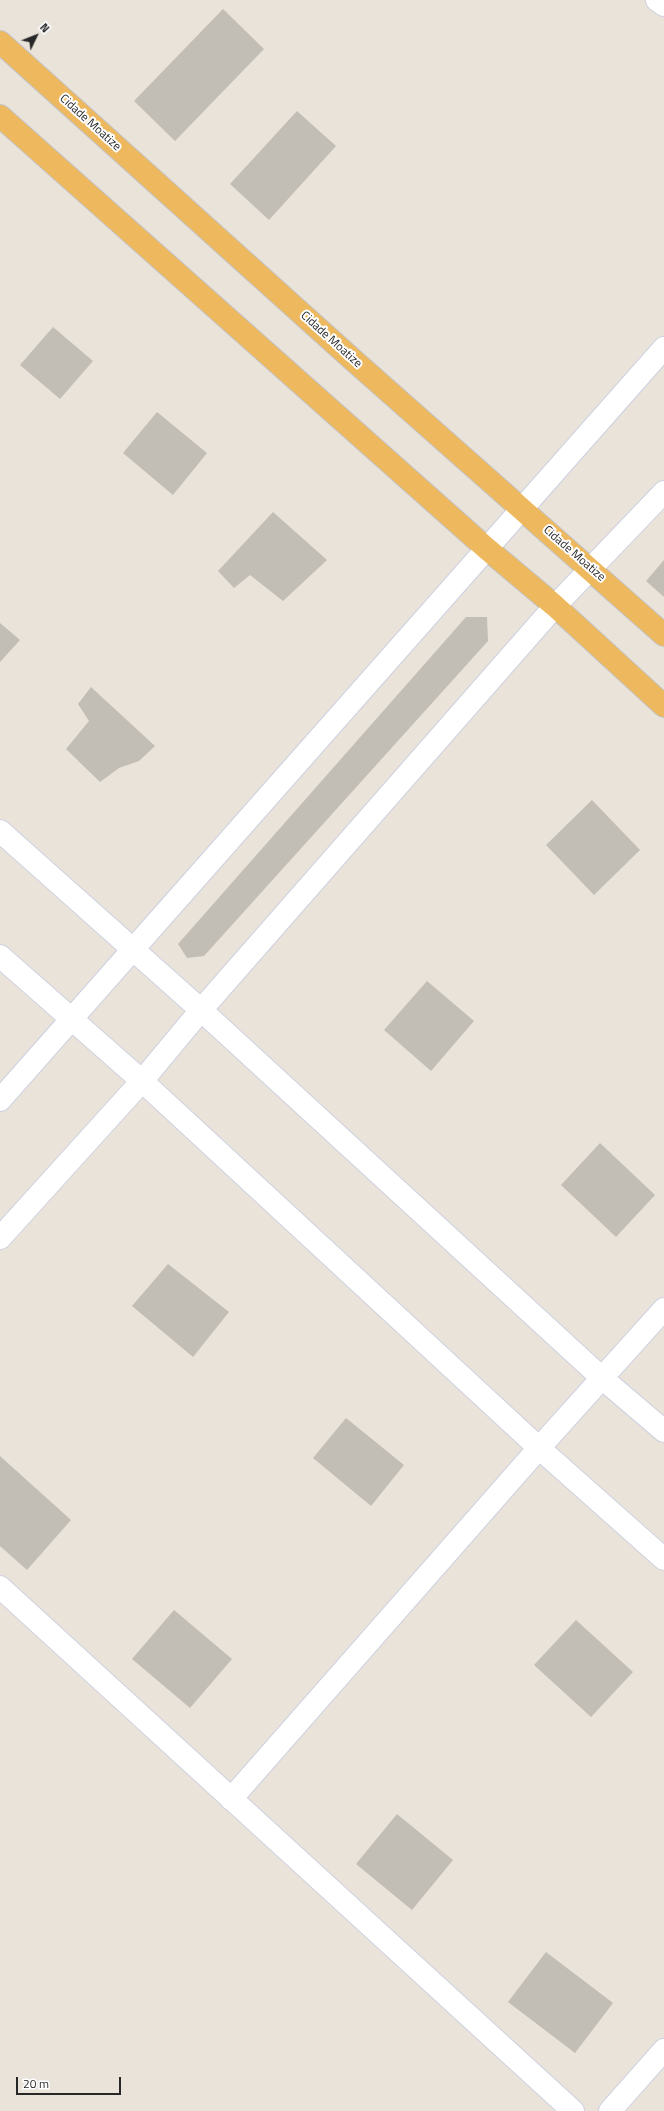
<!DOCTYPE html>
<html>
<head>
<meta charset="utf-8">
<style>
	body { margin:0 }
	#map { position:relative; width:664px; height:2111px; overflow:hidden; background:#e9e3da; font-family:"Titillium Web",sans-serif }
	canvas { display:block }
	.north { position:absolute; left:16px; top:16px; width:40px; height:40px; -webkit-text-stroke:3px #fff; paint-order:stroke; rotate:47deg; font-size:11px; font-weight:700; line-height:16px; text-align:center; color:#272727 }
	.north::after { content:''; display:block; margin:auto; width:14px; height:18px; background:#272727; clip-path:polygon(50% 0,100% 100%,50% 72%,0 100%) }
	.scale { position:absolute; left:16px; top:2077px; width:105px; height:18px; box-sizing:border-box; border:2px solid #272727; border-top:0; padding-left:5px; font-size:12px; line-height:14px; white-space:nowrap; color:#272727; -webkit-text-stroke:3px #fff; paint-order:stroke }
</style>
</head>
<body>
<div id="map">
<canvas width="664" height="2111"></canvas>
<div class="north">N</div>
<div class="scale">20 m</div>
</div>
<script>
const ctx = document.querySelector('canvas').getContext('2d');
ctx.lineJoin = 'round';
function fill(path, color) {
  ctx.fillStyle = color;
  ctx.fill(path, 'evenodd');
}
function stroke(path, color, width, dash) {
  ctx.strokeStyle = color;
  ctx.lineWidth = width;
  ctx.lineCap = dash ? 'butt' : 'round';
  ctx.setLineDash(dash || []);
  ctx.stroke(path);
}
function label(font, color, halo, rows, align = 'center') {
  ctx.font = font + ' "Titillium Web",sans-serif';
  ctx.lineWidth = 4;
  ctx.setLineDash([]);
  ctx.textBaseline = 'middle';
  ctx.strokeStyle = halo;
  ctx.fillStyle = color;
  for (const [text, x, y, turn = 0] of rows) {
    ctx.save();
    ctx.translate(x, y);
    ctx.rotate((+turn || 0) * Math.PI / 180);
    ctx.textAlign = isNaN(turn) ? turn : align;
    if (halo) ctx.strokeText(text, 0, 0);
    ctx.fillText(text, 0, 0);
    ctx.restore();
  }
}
fill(new Path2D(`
	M 223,9 L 264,49 L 175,141 L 134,101 Z
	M 297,111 L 336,146 L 269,220 L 230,184 Z
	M 53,327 L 93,361 L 60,399 L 20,365 Z
	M 157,412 L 207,453 L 173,495 L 123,453 Z
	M 273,512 L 327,560 L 283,601 L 250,575 L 234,588 L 218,571 Z
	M 664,560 L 664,597 L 646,581 Z
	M 466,617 L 487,617 L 488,641 L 204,956 L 187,958 L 178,944 Z
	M 0,623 L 20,640 L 0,662 Z
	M 91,687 L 155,746 L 139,761 L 119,768 L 100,782 L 66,749 L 89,721 L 78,704 Z
	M 592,800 L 640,850 L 594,895 L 546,845 Z
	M 427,981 L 474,1021 L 431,1071 L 384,1030 Z
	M 600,1143 L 655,1195 L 616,1237 L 561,1185 Z
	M 168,1264 L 229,1312 L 193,1357 L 132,1306 Z
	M 346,1418 L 404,1465 L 371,1506 L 313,1458 Z
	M 0,1456 L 71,1520 L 27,1570 L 0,1546 Z
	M 174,1610 L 232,1659 L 190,1708 L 132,1659 Z
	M 576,1620 L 633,1672 L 591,1717 L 534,1665 Z
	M 397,1814 L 453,1860 L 412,1910 L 356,1864 Z
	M 546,1952 L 613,2003 L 575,2053 L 508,2002 Z`), '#c2bdb5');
const minor = new Path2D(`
	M 657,0 L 664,5
	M 0,831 L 201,1010 L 603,1379 L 664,1431
	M 0,956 L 142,1081 L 539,1448 L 664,1559
	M 0,1100 L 664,348
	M 0,1238 L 142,1081 L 201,1010 L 555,606 L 664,492
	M 0,1587 L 573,2111
	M 231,1799 L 539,1448 L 664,1309
	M 610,2111 L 664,2050`);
const trunk = new Path2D(`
	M 0,42 L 352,359 L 664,635
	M 0,116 L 486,548 L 555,606 L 664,706`);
stroke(minor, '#cfd1e0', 24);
stroke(trunk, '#c3c3c3', 24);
stroke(minor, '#fff', 22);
stroke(trunk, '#eeb95e', 22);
label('12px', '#272727', '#fff', [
	["Cidade Moatize",90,123,42],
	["Cidade Moatize",331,340,42],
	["Cidade Moatize",574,554,41]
]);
</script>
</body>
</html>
